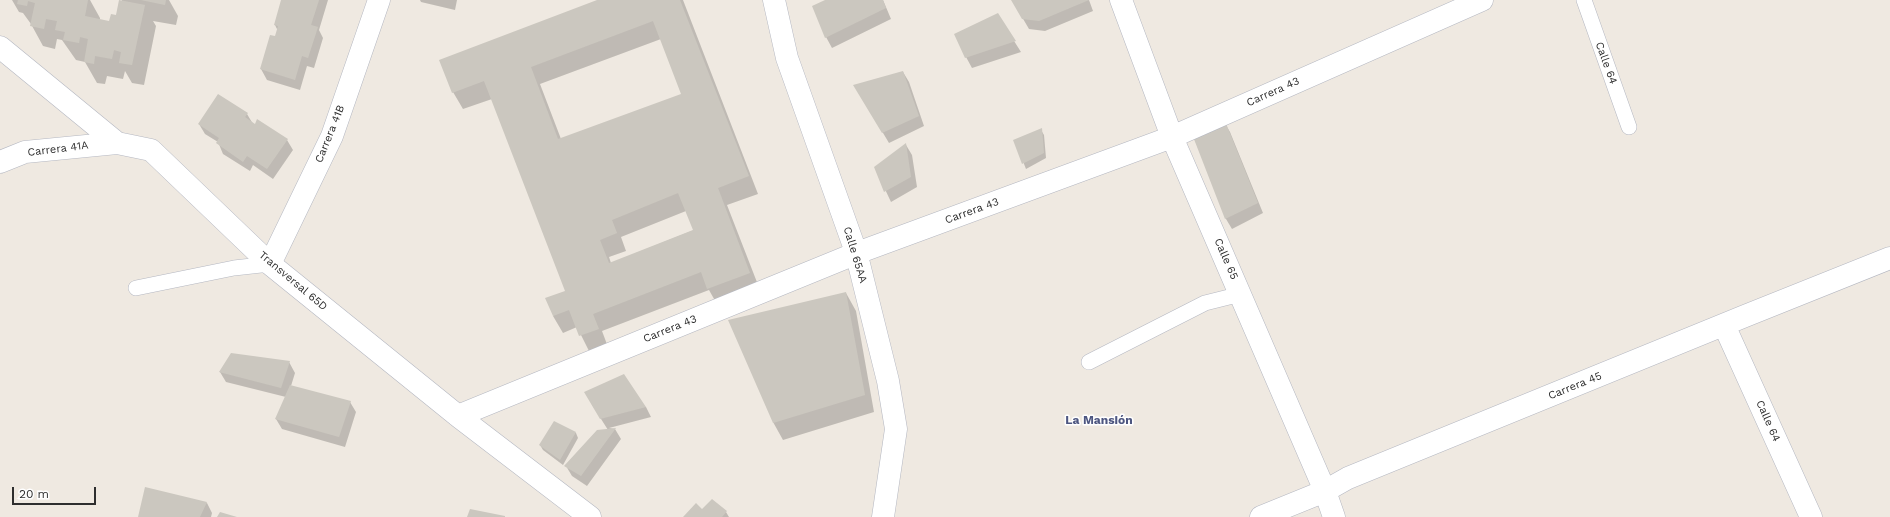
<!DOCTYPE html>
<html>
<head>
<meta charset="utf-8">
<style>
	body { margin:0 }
	#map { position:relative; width:1890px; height:517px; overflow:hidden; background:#efe9e1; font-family:"Work Sans",sans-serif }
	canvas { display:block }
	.scale { position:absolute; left:12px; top:487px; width:84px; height:18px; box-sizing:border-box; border:2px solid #2e2e2e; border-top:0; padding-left:5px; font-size:12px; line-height:14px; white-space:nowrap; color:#2e2e2e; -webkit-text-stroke:3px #fff; paint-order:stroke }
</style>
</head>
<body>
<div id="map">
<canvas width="1890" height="517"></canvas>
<div class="scale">20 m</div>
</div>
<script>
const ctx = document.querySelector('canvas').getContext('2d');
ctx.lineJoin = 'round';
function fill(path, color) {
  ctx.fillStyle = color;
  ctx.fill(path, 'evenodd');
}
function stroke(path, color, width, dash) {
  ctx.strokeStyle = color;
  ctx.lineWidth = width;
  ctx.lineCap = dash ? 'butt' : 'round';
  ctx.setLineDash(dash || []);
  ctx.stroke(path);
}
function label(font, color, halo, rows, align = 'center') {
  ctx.font = font + ' "Work Sans",sans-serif';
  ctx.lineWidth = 3;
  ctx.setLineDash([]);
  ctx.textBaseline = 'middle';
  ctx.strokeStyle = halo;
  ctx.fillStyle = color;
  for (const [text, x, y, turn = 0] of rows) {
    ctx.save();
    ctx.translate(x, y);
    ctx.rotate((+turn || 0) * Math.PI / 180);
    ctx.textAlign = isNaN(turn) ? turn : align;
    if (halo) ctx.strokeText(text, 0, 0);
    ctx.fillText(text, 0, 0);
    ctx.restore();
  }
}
fill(new Path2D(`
	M 12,0 L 90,0 L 100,18 L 100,20 L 110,22 L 116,16 L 122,0 L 169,0 L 178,16 L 176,25 L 153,21 L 156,26 L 144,85 L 132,83 L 125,71 L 123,79 L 107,76 L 105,84 L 97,83 L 85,62 L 76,60 L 62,40 L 57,39 L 55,49 L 43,46 L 31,24 L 23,13 L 19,12 Z
	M 282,0 L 328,0 L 319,30 L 323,38 L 314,68 L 307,66 L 300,90 L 267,80 L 261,69 L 278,31 L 275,25 Z
	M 420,0 L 457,0 L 455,10 L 421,2 Z
	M 600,0 L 683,0 L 758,194 L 727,205 L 760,290 L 718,306 L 709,290 L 602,331 L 608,347 L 590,353 L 577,327 L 563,333 L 553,316 L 567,291 L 492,99 L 463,109 L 453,92 ZM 661,39 L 682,95 L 561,139 L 540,84 ZM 686,211 L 694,230 L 611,263 L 609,257 L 626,251 L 621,237 Z
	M 828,0 L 883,0 L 891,19 L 832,48 L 826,37 Z
	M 1012,0 L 1089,0 L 1093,11 L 1045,31 L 1029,29 Z
	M 997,14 L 1021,52 L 972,68 L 966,57 Z
	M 903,72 L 909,82 L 924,126 L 889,143 L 855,86 Z
	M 218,95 L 247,114 L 253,124 L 287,140 L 293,150 L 273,179 L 253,165 L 250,171 L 223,154 L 218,142 L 205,134 L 199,124 Z
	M 1224,122 L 1230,132 L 1263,213 L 1232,229 L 1226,219 L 1193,135 Z
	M 1041,130 L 1044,135 L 1046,158 L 1026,169 L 1015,141 Z
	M 906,145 L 912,155 L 917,187 L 891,202 L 875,168 Z
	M 846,293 L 856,311 L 874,412 L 783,440 L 773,422 Z
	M 289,362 L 295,373 L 291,386 L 350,402 L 356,412 L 345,447 L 282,429 L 276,419 L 286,397 L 226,382 L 220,372 Z
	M 591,403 L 646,407 L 651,417 L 609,428 L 615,429 L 621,439 L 587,486 L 572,476 L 566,466 L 608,430 Z
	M 554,422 L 576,433 L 578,438 L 563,465 L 543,450 L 540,445 Z
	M 207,503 L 212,513 L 211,517 L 139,517 Z
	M 702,510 L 726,512 L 729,517 L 685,517 Z`), '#0003');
fill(new Path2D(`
	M 18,0 L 88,0 L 85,16 L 109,21 L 111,14 L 116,15 L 119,0 L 145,5 L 132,65 L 119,63 L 121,52 L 114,50 L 112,59 L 95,56 L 94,64 L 84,62 L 88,39 L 80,37 L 79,43 L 63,40 L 65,32 L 55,30 L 57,21 L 46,19 L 44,29 L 30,26 L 35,3 L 28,1 L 27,6 L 17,4 Z
	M 141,0 L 166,0 L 165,5 Z
	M 281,0 L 319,0 L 311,25 L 318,27 L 308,58 L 302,56 L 295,80 L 260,69 L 270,35 L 275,36 L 278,26 L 274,25 Z
	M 597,0 L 680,0 L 749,176 L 718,188 L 750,273 L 707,289 L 701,272 L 593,314 L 599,329 L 579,336 L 569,310 L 553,316 L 545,298 L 565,291 L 484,81 L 452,93 L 439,60 ZM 653,21 L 681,94 L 558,139 L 531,67 ZM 678,193 L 693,230 L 609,263 L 600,240 L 617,233 L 612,220 Z
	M 825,0 L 883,0 L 886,8 L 825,38 L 812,6 Z
	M 1011,0 L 1089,0 L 1039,21 L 1022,19 Z
	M 998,13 L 1016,41 L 965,58 L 954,34 Z
	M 903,71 L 919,116 L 882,133 L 853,85 Z
	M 218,94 L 248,113 L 245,117 L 255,124 L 257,119 L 288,139 L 267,169 L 247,156 L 243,162 L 216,143 L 219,138 L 198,124 Z
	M 1225,121 L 1258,203 L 1225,219 L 1192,134 Z
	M 1042,128 L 1044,153 L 1022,164 L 1013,140 Z
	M 906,143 L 911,177 L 884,192 L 874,167 Z
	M 846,292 L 865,395 L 773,423 L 728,320 Z
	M 231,353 L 290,361 L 281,388 L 219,372 Z
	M 624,374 L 646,407 L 600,419 L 584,392 Z
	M 290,385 L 351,401 L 339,437 L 275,419 Z
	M 554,421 L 576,432 L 560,460 L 539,445 Z
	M 616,428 L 581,476 L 564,466 L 597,430 Z
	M 145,487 L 207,502 L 200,517 L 138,517 Z
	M 712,499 L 727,511 L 722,517 L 683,517 L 696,503 L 702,509 Z
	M 470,509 L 505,516 L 505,517 L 467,517 Z
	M 220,512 L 237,517 L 217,517 Z`), '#cbc7bf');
const lane = new Path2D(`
	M 1584,0 L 1629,127
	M 136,288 L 234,268 L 270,264
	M 1089,362 L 1205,303 L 1241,294`);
const street = new Path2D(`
	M 774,0 L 787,58 L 856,252 L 888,381 L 896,429 L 883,517
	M 1121,0 L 1172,137 L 1325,491 L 1334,517
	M 0,47 L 117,143 L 151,150 L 270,264 L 458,416 L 590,517
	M 0,162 L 25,152 L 117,143
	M 270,264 L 332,136 L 379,0
	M 1724,325 L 1811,517
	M 458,416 L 857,253 L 1172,137 L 1482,0
	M 1261,517 L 1325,491 L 1348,478 L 1745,316 L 1890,258`);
stroke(lane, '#b4b7c1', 16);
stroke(street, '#b4b7c1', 23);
stroke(lane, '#fff', 15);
stroke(street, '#fff', 22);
label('11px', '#2e2e2e', '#fff', [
	["Calle 64",1606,63,70],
	["Carrera 43",1273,92,-24],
	["Carrera 41B",330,134,-68],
	["Carrera 41A",58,149,-7],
	["Carrera 43",972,211,-20],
	["Calle 65AA",855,255,73],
	["Calle 65",1226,259,66],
	["Transversal 65D",293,281,40],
	["Carrera 43",670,329,-22],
	["Carrera 45",1575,386,-22],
	["Calle 64",1768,421,66]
]);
label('bold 12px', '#4d5680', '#fff', [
	["La Mansión",1099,420]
]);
</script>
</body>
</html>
